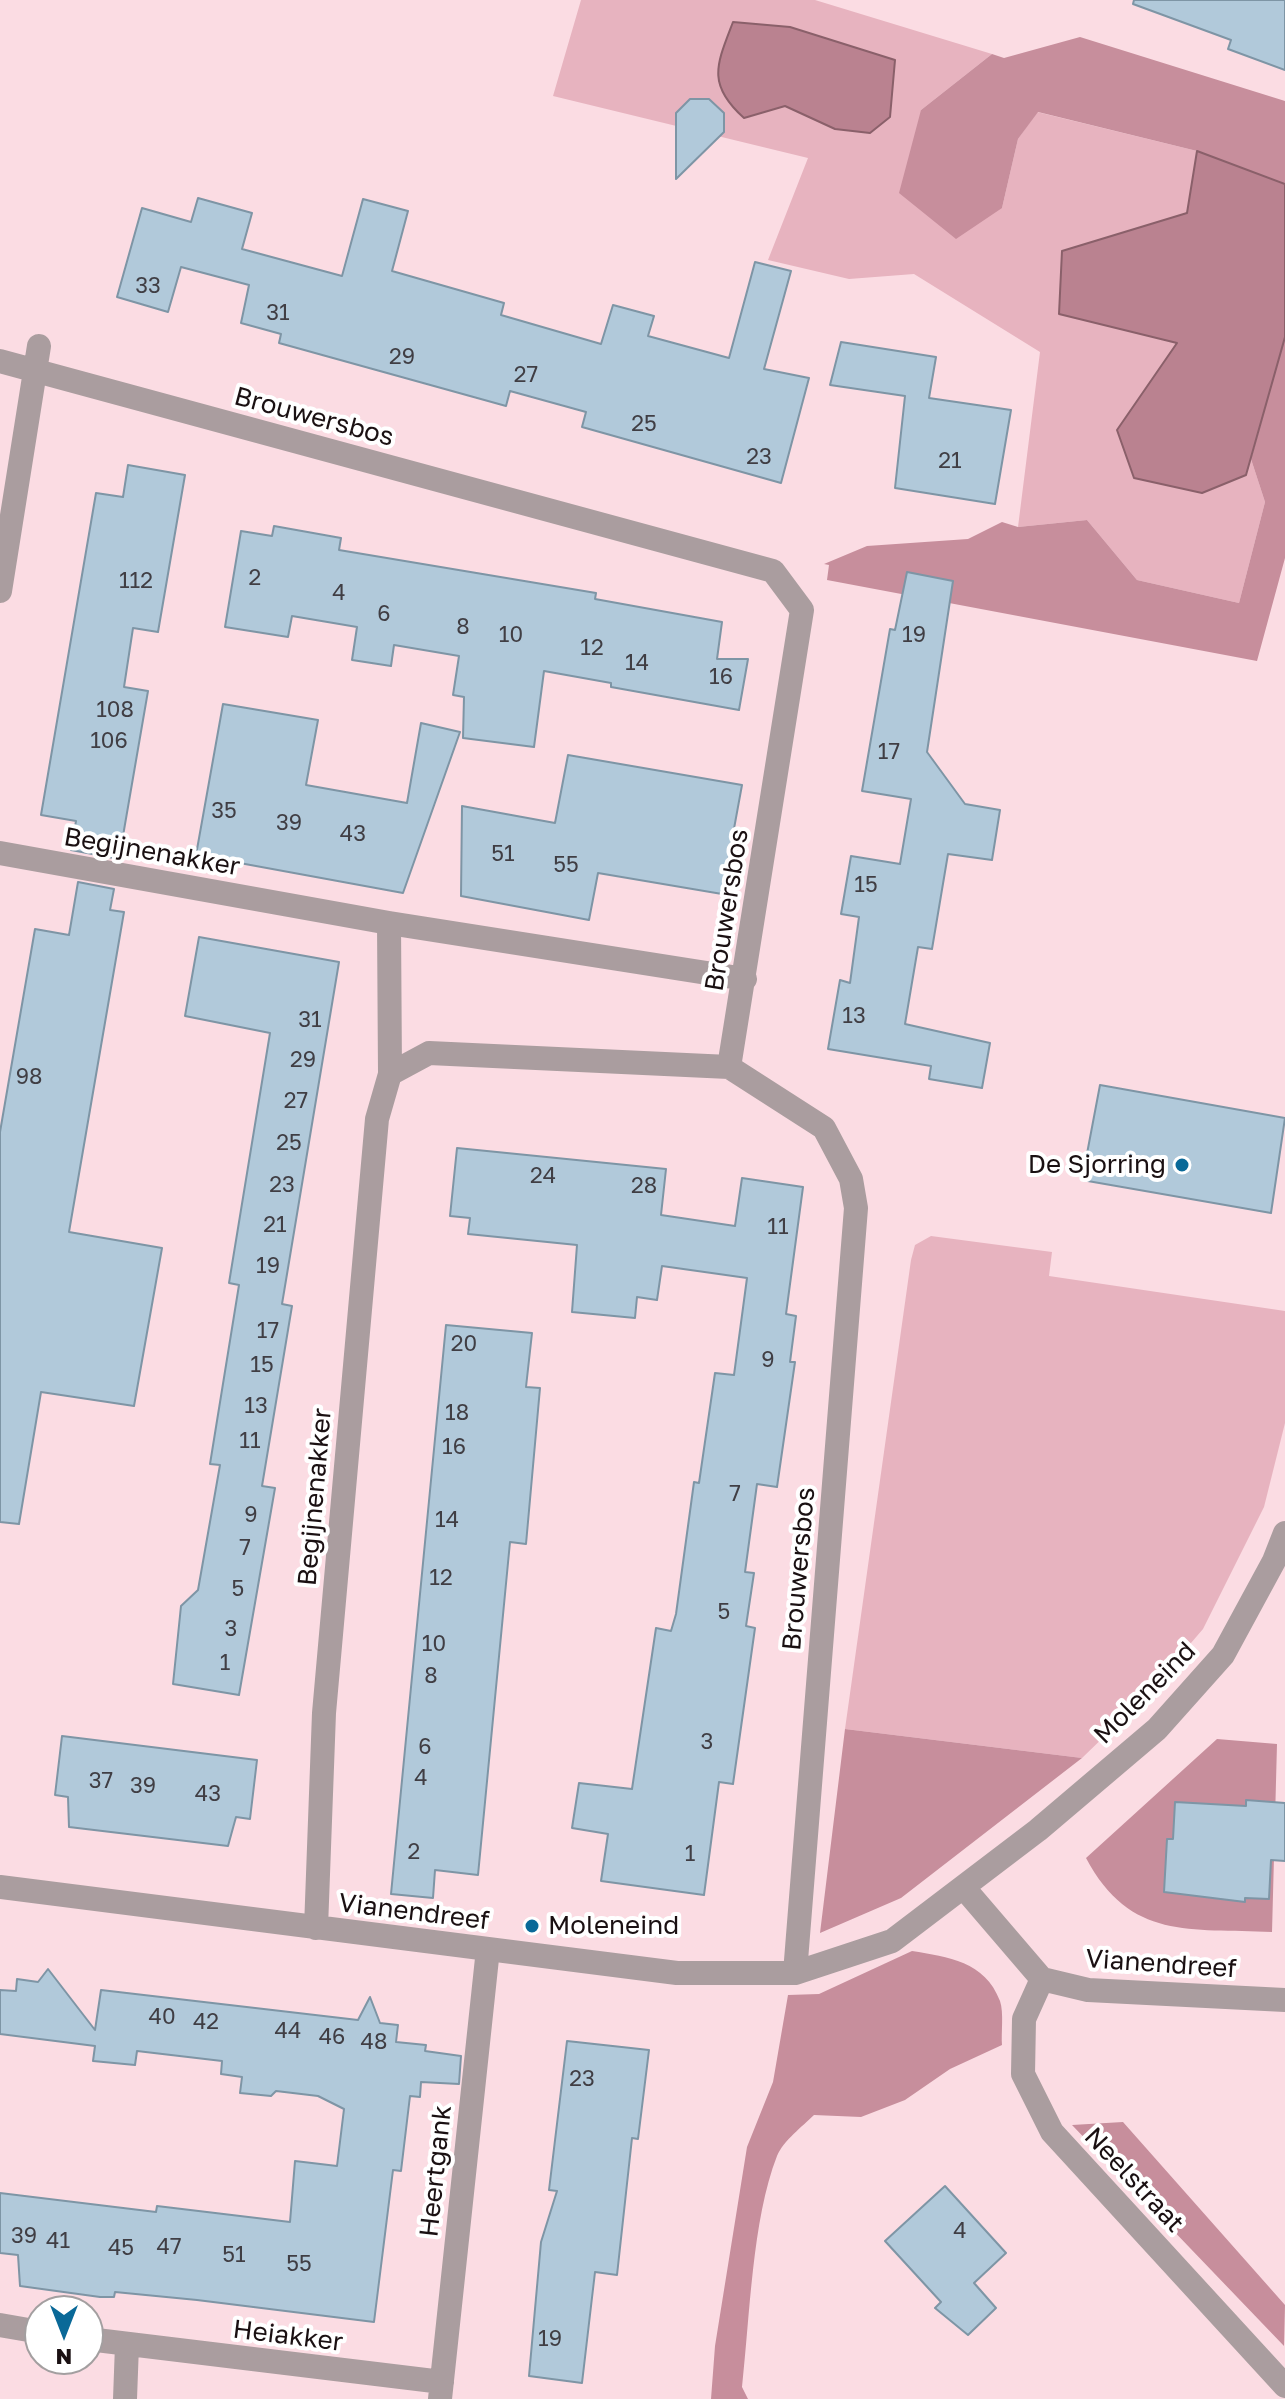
<!DOCTYPE html>
<html>
<head>
<meta charset="utf-8">
<style>
	body { margin:0 }
	#map { position:relative; width:1285px; height:2399px; overflow:hidden; background:#fbdce3; font-family:"Golos Text",sans-serif }
	canvas { display:block }
	.north { position:absolute; left:24px; top:2295px; width:80px; height:80px; box-sizing:border-box; background:#fff; border:2px solid #a39fa0; border-radius:50%; rotate:180deg; font-size:22px; font-weight:700; line-height:32px; text-align:center; color:#1a1012 }
	.north::after { content:''; display:block; margin:auto; width:28px; height:36px; background:#0a6998; clip-path:polygon(50% 0,100% 100%,50% 72%,0 100%) }
</style>
</head>
<body>
<div id="map">
<canvas width="1285" height="2399"></canvas>
<div class="north">N</div>
</div>
<script>
const ctx = document.querySelector('canvas').getContext('2d');
ctx.lineJoin = 'round';
function fill(path, color) {
  ctx.fillStyle = color;
  ctx.fill(path, 'evenodd');
}
function stroke(path, color, width, dash) {
  ctx.strokeStyle = color;
  ctx.lineWidth = width;
  ctx.lineCap = dash ? 'butt' : 'round';
  ctx.setLineDash(dash || []);
  ctx.stroke(path);
}
function label(font, color, halo, rows, align = 'center') {
  ctx.font = font + ' "Golos Text",sans-serif';
  ctx.lineWidth = 8;
  ctx.setLineDash([]);
  ctx.textBaseline = 'middle';
  ctx.strokeStyle = halo;
  ctx.fillStyle = color;
  for (const [text, x, y, turn = 0] of rows) {
    ctx.save();
    ctx.translate(x, y);
    ctx.rotate((+turn || 0) * Math.PI / 180);
    ctx.textAlign = isNaN(turn) ? turn : align;
    if (halo) ctx.strokeText(text, 0, 0);
    ctx.fillText(text, 0, 0);
    ctx.restore();
  }
}
fill(new Path2D(`
	M 581,0 L 815,0 L 992,54 L 921,110 L 1002,208 L 1018,139 L 1037,112 L 1197,151 L 1187,213 L 1062,251 L 1059,314 L 1178,343 L 1117,430 L 1246,475 L 1251,459 L 1265,502 L 1239,603 L 1137,580 L 1087,520 L 1018,527 L 1040,352 L 914,274 L 849,279 L 768,260 L 808,158 L 553,96 ZM 790,27 L 894,60 L 835,129 L 785,106 L 749,117 Z
	M 931,1236 L 1052,1252 L 1049,1276 L 1285,1311 L 1285,1423 L 1264,1507 L 1203,1629 L 1142,1700 L 1082,1758 L 845,1729 L 911,1260 L 915,1245 Z`), '#e7b3bf');
fill(new Path2D(`
	M 1080,37 L 1285,101 L 1285,184 L 1197,151 L 1038,112 L 1018,139 L 1002,208 L 956,239 L 899,193 L 921,110 L 992,54 L 1004,58 Z
	M 1285,337 L 1285,558 L 1257,661 L 827,580 L 829,565 L 824,564 L 867,546 L 968,539 L 1002,522 L 1018,527 L 1087,520 L 1137,580 L 1239,603 L 1265,502 L 1251,459 Z
	M 845,1729 L 1082,1758 L 901,1898 L 820,1933 Z
	M 1217,1739 L 1277,1744 L 1272,1932 C 1190,1928 1130,1941 1086,1858 Z
	M 912,1951 C 948,1957 985,1961 1000,2001 C 1004,2013 1001,2033 1002,2045 L 950,2069 L 905,2100 L 861,2117 L 814,2115 C 803,2126 783,2141 777,2156 C 752,2220 750,2317 742,2387 L 748,2399 L 711,2399 L 715,2346 L 747,2147 L 773,2082 L 788,1995 L 819,1994 Z
	M 1123,2122 L 1285,2305 L 1284,2346 L 1072,2125 Z`), '#c78e9c');
const water = new Path2D(`
	M 733,22 L 790,27 L 895,60 L 890,117 L 870,133 L 835,129 L 785,106 L 744,118 C 706,84 717,64 733,22 Z
	M 1197,151 L 1285,184 L 1285,337 L 1246,475 L 1202,493 L 1134,478 L 1117,430 L 1177,343 L 1059,314 L 1062,251 L 1187,213 Z`);
fill(water, '#ba8290');
stroke(water, '#8a606a', 2);
const building = new Path2D(`
	M 1134,0 L 1285,0 L 1285,70 L 1228,49 L 1231,40 L 1133,4 Z
	M 690,99 L 709,99 L 724,113 L 724,132 L 676,179 L 676,113 Z
	M 198,198 L 252,213 L 242,249 L 342,276 L 363,199 L 408,211 L 392,271 L 504,303 L 501,315 L 601,344 L 613,305 L 654,316 L 648,336 L 729,358 L 755,262 L 791,271 L 764,369 L 809,378 L 781,483 L 582,427 L 586,412 L 510,391 L 506,406 L 279,343 L 281,334 L 241,323 L 249,285 L 181,267 L 168,312 L 117,297 L 142,208 L 191,222 Z
	M 841,342 L 936,357 L 929,398 L 1011,410 L 995,504 L 895,488 L 905,396 L 830,385 Z
	M 128,465 L 185,475 L 158,632 L 133,628 L 124,687 L 148,691 L 119,859 L 71,850 L 76,821 L 41,815 L 96,493 L 123,497 Z
	M 274,526 L 341,538 L 339,550 L 596,593 L 595,599 L 722,622 L 717,659 L 748,659 L 739,710 L 611,687 L 611,683 L 544,671 L 534,747 L 463,738 L 464,697 L 453,695 L 459,656 L 394,645 L 391,666 L 352,660 L 357,627 L 292,616 L 288,637 L 225,627 L 241,531 L 272,536 Z
	M 907,572 L 953,581 L 927,752 L 965,804 L 1000,810 L 992,860 L 948,854 L 932,949 L 918,947 L 905,1024 L 990,1043 L 982,1088 L 929,1079 L 931,1066 L 828,1049 L 840,980 L 850,983 L 859,917 L 841,914 L 851,856 L 900,864 L 911,799 L 862,791 L 890,629 L 895,630 Z
	M 223,704 L 318,720 L 306,785 L 407,803 L 421,723 L 460,732 L 403,893 L 196,855 Z
	M 568,755 L 742,785 L 722,894 L 598,873 L 589,920 L 461,896 L 462,806 L 555,823 Z
	M 78,882 L 114,889 L 110,910 L 124,912 L 69,1232 L 162,1248 L 134,1406 L 41,1392 L 19,1524 L 0,1522 L 0,1132 L 35,929 L 69,935 Z
	M 199,937 L 339,962 L 282,1304 L 292,1306 L 262,1486 L 275,1488 L 239,1695 L 173,1684 L 181,1606 L 198,1590 L 220,1465 L 210,1464 L 239,1285 L 229,1283 L 270,1033 L 185,1016 Z
	M 1100,1085 L 1285,1118 L 1271,1213 L 1082,1180 Z
	M 457,1148 L 666,1169 L 661,1215 L 735,1226 L 742,1178 L 803,1187 L 786,1314 L 796,1316 L 790,1362 L 795,1362 L 777,1487 L 757,1484 L 745,1572 L 754,1573 L 746,1626 L 755,1628 L 733,1784 L 719,1782 L 704,1895 L 601,1881 L 608,1834 L 572,1828 L 579,1783 L 632,1789 L 656,1628 L 671,1631 L 676,1614 L 694,1482 L 699,1483 L 715,1373 L 734,1375 L 747,1278 L 662,1266 L 657,1300 L 637,1297 L 635,1318 L 572,1312 L 577,1245 L 468,1234 L 470,1218 L 450,1216 Z
	M 446,1325 L 532,1333 L 526,1387 L 540,1388 L 526,1544 L 510,1542 L 478,1875 L 435,1870 L 433,1898 L 391,1894 Z
	M 62,1736 L 257,1760 L 250,1819 L 236,1817 L 228,1846 L 69,1827 L 68,1797 L 55,1795 Z
	M 1246,1800 L 1285,1803 L 1285,1861 L 1271,1860 L 1269,1899 L 1245,1898 L 1245,1902 L 1164,1892 L 1167,1839 L 1173,1839 L 1175,1802 L 1246,1806 Z
	M 48,1969 L 95,2030 L 101,1990 L 358,2020 L 370,1997 L 380,2023 L 398,2025 L 396,2042 L 426,2045 L 425,2051 L 461,2056 L 459,2084 L 421,2082 L 420,2097 L 410,2096 L 401,2171 L 393,2170 L 374,2322 L 197,2300 L 115,2292 L 114,2297 L 100,2297 L 20,2286 L 18,2255 L 0,2253 L 0,2193 L 156,2212 L 157,2206 L 290,2222 L 295,2161 L 337,2166 L 344,2109 L 318,2096 L 276,2091 L 271,2096 L 240,2093 L 242,2077 L 221,2074 L 222,2061 L 137,2051 L 135,2065 L 93,2061 L 95,2046 L 0,2034 L 0,1990 L 16,1991 L 17,1979 L 38,1982 Z
	M 567,2041 L 649,2050 L 638,2139 L 632,2138 L 617,2275 L 595,2272 L 582,2383 L 529,2376 L 541,2242 L 557,2191 L 549,2190 Z
	M 945,2186 L 1006,2253 L 974,2283 L 996,2308 L 968,2335 L 935,2308 L 941,2302 L 885,2241 Z`);
fill(building, '#b1c9da');
stroke(building, '#7e95a5', 2);
stroke(new Path2D(`
	M 0,361 L 773,571 L 802,610 L 729,1067
	M 0,591 L 39,346
	M 0,853 L 389,923 L 745,979
	M 390,1074 L 429,1053 L 729,1067 L 824,1128 L 851,1179 L 856,1208 L 795,1973
	M 0,1887 L 677,1973 L 795,1973 L 892,1941 L 1038,1830 L 1157,1729 L 1223,1655 L 1274,1561 L 1285,1533
	M 964,1888 L 1042,1979 L 1088,1990 L 1285,2000
	M 316,1928 L 324,1713 L 377,1119 L 390,1074 L 389,923
	M 1042,1979 L 1024,2019 L 1023,2074 L 1052,2132 L 1285,2386
	M 0,2325 L 40,2332
	M 88,2339 L 442,2382
	M 125,2399 L 127,2345
	M 440,2399 L 488,1949`), '#aa9d9f', 24);
for (const [x, y, r, color] of [
	[1182,1165,8,"#0a6998"],
	[532,1926,8,"#0a6998"]
]) {
  const dot = new Path2D();
  dot.arc(x, y, r, 0, 2 * Math.PI);
  ctx.fillStyle = color;
  ctx.fill(dot);
  stroke(dot, '#fff', 3);
}
label('22px', '#403e44', null, [
	["33",148,286],
	["31",278,313],
	["29",402,357],
	["27",526,375],
	["25",644,424],
	["23",759,457],
	["21",950,461],
	["2",255,578],
	["112",136,581],
	["4",339,593],
	["6",384,614],
	["8",463,627],
	["10",511,635],
	["19",914,635],
	["12",592,648],
	["14",637,663],
	["16",721,677],
	["108",115,710],
	["106",109,741],
	["17",889,752],
	["35",224,811],
	["39",289,823],
	["43",353,834],
	["51",503,854],
	["55",566,865],
	["15",866,885],
	["13",854,1016],
	["31",310,1020],
	["29",303,1060],
	["98",29,1077],
	["27",296,1101],
	["25",289,1143],
	["24",543,1176],
	["23",282,1185],
	["28",644,1186],
	["21",275,1225],
	["11",778,1227],
	["19",268,1266],
	["17",268,1331],
	["20",464,1344],
	["9",768,1360],
	["15",262,1365],
	["13",256,1406],
	["18",457,1413],
	["11",250,1441],
	["16",454,1447],
	["7",735,1494],
	["9",251,1515],
	["14",447,1520],
	["7",245,1548],
	["12",441,1578],
	["5",238,1589],
	["5",724,1612],
	["3",231,1629],
	["10",434,1644],
	["1",225,1663],
	["8",431,1676],
	["3",707,1742],
	["6",425,1747],
	["4",421,1778],
	["37",101,1781],
	["39",143,1786],
	["43",208,1794],
	["2",414,1852],
	["1",690,1854],
	["40",162,2017],
	["42",206,2022],
	["44",288,2031],
	["46",332,2037],
	["48",374,2042],
	["23",582,2079],
	["4",960,2231],
	["39",24,2236],
	["41",58,2241],
	["47",169,2247],
	["45",121,2248],
	["51",234,2255],
	["55",299,2264],
	["19",550,2339]
]);
label('26px', '#1a1012', '#fff', [
	["Brouwersbos",314,417,15],
	["Begijnenakker",152,852,10],
	["Brouwersbos",727,910,-81],
	["Begijnenakker",315,1497,-85],
	["Brouwersbos",799,1569,-85],
	["Moleneind",1145,1693,-45],
	["Vianendreef",414,1912,7],
	["Vianendreef",1161,1964,4],
	["Heertgank",436,2171,-84],
	["Neelstraat",1134,2180,47],
	["Heiakker",288,2336,7]
]);
label('26px', '#1a1012', '#fff', [
	["De Sjorring",1166,1165],
	["Moleneind",548,1926,"left"]
], 'right');
</script>
</body>
</html>
